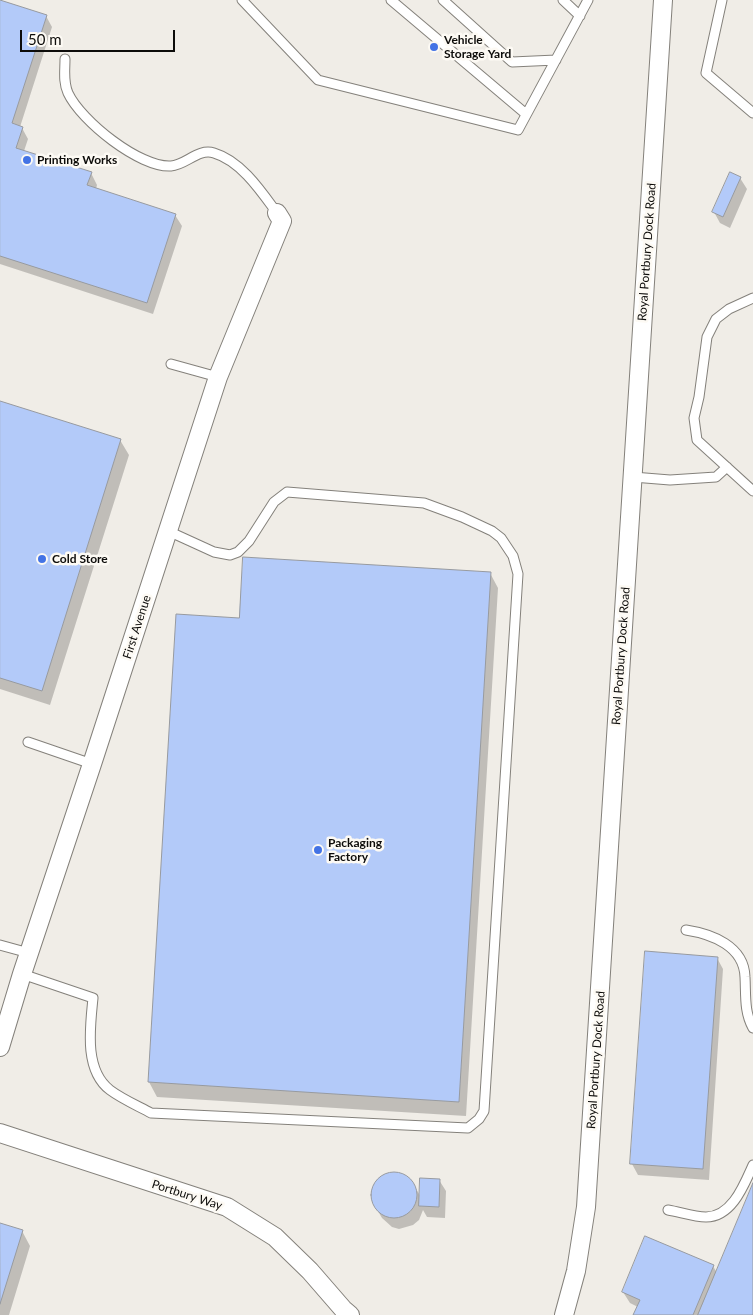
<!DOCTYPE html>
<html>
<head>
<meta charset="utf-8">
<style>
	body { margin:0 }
	#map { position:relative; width:753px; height:1315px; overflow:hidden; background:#f0ede7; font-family:Lato,sans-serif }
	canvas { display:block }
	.scale { position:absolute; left:20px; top:30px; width:155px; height:22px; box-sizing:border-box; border:2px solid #0d0c0a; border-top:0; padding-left:6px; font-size:15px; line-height:18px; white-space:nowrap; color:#0d0c0a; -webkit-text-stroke:4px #fdfaf4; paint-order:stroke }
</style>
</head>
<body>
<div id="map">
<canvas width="753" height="1315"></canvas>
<div class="scale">50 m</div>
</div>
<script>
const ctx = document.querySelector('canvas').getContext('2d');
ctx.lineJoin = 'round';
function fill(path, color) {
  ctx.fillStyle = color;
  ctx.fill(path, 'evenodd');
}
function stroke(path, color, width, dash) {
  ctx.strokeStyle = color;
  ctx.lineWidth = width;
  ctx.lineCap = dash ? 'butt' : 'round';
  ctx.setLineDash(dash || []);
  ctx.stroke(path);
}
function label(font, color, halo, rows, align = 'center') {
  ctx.font = font + ' Lato,sans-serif';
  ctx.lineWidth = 5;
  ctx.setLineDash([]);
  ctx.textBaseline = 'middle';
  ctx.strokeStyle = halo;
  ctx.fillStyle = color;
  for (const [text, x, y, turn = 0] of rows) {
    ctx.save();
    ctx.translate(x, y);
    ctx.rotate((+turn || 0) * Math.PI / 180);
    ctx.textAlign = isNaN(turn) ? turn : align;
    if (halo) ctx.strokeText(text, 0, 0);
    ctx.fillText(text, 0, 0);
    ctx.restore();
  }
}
fill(new Path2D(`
	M 0,1 L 46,16 L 52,27 L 20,127 L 22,128 L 28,139 L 24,151 L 91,173 L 97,185 L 96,189 L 175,215 L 182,226 L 153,314 L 0,264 Z
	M 740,178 L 747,189 L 730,228 L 720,223 L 714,212 Z
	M 0,402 L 120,440 L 129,455 L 50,705 L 0,689 Z
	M 490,573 L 498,588 L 466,1116 L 157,1097 L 149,1082 L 240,620 Z
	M 717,958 L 723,969 L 709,1180 L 638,1175 L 632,1164 Z
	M 398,1173 L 411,1181 L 421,1197 L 439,1180 L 446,1191 L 445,1218 L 427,1217 L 423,1210 L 419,1220 L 413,1225 L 399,1229 L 392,1227 L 382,1218 L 375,1206 L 373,1192 L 379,1180 L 384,1176 Z
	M 753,1186 L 753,1315 L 635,1315 L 638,1307 L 630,1303 L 623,1292 L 713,1266 L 717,1273 Z
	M 0,1224 L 22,1231 L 30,1246 L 9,1315 L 0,1315 Z`), '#0003');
const building = new Path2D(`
	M 0,0 L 47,15 L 12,123 L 23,127 L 16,148 L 92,172 L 87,185 L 176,214 L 147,303 L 0,256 Z
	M 730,172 L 741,177 L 723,217 L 712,212 Z
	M 0,401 L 121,439 L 42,691 L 0,678 Z
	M 243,557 L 491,572 L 459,1102 L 148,1082 L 176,614 L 239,618 Z
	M 645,951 L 718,957 L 703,1169 L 630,1164 Z
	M371 1195a23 23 0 1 1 46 0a23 23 0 1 1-46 0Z
	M 420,1178 L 440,1179 L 439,1207 L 419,1206 Z
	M 753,1183 L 753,1315 L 698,1315 Z
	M 0,1223 L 23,1230 L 0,1304 Z
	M 645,1236 L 714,1265 L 693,1315 L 633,1315 L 640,1300 L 622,1292 Z`);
fill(building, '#b3caf9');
stroke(building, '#979a9f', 1);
const lane = new Path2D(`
	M 242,0 L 318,80 L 518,130 L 588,0
	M 391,0 L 526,114
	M 443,0 L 512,62 L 556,60
	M 563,0 L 580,16
	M 722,0 L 706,73 L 753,113
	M 65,59 C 65,71 63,82 68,93 C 81,121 140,168 171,166 C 186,165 198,148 214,153 C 241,161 261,191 277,213
	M 753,298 L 729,309 L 716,319 L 707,337 L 699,397 L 694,418 L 697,440 L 753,491
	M 171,364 L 218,377
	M 633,477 L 670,480 L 716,477 L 727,467
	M 28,742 L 92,764
	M 686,930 C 712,934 744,946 745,977 C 746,995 744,1012 753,1028
	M 0,945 L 29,953
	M 22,974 L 93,998 C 90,1028 84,1070 110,1090 C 122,1099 138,1106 151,1113 L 468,1128 L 479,1119 L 484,1111 L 518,574 L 513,556 L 501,538 L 492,531 L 462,517 L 424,503 L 287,492 L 274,502 L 249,541 L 238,552 L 230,555 L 214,552 L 168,531
	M 668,1210 C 680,1212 694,1217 706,1217 C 732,1217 744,1185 753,1165`);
const street = new Path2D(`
	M 0,1047 L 22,974 L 92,764 L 218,377 L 282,221 L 277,213
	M 0,1133 L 227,1207 L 275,1237 L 310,1271 L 343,1309 L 350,1315
	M 564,1315 L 576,1271 L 586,1207 L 663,0`);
stroke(lane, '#84817b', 11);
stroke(street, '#84817b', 20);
stroke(lane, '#fff', 9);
stroke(street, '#fff', 18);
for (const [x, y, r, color] of [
	[434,47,5,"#4373e5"],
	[27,160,5,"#4373e5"],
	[42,559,5,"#4373e5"],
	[318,850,5,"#4373e5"]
]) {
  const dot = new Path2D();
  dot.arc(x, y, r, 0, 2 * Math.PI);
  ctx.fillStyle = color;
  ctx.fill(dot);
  stroke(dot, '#fdfaf4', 2);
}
label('bold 12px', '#0d0c0a', '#fdfaf4', [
	["Vehicle",444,40],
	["Storage Yard",444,54],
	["Printing Works",37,160],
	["Cold Store",52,559],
	["Packaging",328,843],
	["Factory",328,857]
], 'left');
label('12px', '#0d0c0a', '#fdfaf4', [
	["Royal Portbury Dock Road",647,252,-86],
	["First Avenue",137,627,-72],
	["Royal Portbury Dock Road",621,656,-86],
	["Royal Portbury Dock Road",596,1060,-86],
	["Portbury Way",187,1195,18]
]);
</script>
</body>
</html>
